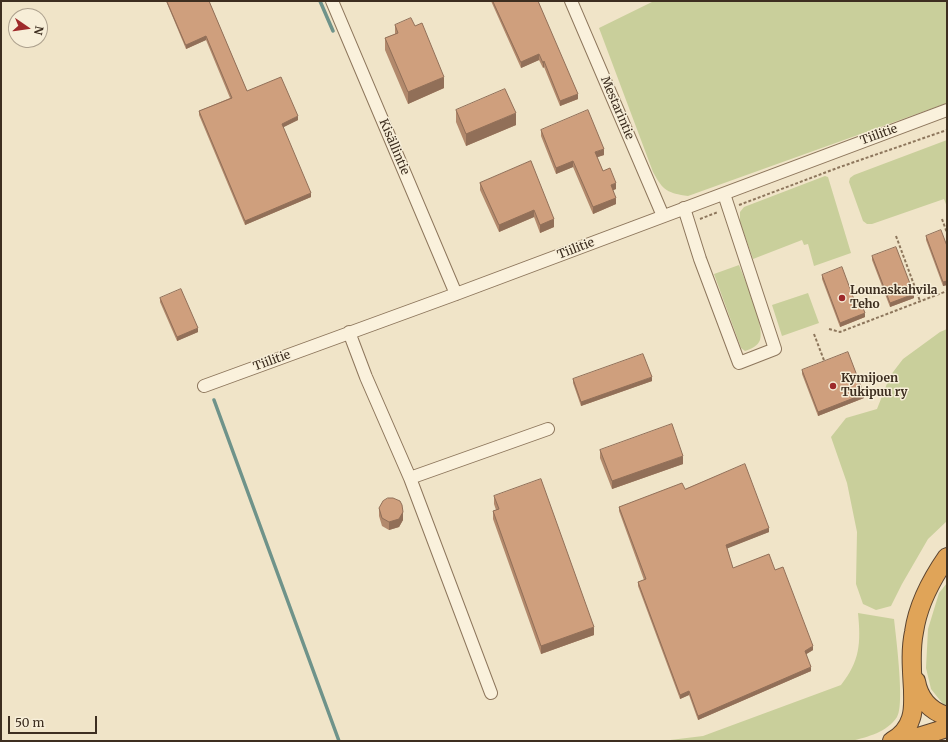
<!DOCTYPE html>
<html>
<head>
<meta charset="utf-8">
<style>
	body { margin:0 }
	#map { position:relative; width:948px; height:742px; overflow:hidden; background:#f0e4c8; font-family:Merriweather,serif }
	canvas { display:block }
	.frame { position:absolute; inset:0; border:2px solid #3d2e20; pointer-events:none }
	.north { position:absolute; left:8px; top:8px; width:40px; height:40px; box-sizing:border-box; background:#f7eed8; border:1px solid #ada18e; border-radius:50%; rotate:103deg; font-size:11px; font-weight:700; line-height:16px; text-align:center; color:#3d2e20 }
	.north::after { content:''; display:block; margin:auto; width:14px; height:18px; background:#9e2a2b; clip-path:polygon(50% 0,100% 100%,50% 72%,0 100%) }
	.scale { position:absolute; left:8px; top:716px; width:89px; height:18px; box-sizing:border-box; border:2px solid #3d2e20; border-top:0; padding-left:5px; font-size:12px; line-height:14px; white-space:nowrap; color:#3d2e20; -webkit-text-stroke:3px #f7eed8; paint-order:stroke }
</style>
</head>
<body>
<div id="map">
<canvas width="948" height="742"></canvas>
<div class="frame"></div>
<div class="north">N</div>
<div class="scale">50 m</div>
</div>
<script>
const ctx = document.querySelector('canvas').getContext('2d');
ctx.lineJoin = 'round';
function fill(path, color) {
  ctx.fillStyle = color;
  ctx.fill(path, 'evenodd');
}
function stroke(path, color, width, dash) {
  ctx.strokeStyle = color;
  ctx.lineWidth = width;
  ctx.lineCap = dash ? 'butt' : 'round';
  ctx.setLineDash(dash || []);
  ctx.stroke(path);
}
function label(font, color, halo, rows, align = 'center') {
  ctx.font = font + ' Merriweather,serif';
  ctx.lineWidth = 3;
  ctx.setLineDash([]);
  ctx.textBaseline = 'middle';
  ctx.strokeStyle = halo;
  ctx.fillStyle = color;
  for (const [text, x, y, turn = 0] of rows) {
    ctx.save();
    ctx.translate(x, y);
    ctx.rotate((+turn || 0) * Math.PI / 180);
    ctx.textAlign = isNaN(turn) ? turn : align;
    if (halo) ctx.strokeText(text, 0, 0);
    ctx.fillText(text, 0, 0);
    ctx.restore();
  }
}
fill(new Path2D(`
	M 654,1 L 947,1 L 947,103 L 688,196 C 668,193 663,191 653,172 L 599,28 Z
	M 947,140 L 947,207 L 944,199 L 872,224 L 867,224 L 863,221 L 849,182 L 850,178 L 854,175 Z
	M 825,176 L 828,177 L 851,253 L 814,266 L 808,244 L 804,245 L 802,240 L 753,259 L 740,222 L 740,212 L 744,207 Z
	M 739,265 C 745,280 765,326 760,340 C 758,346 751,349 745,351 L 741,348 L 714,274 Z
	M 808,293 L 819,323 L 782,336 L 772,305 Z
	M 947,329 L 947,521 L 928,539 L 902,584 L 891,606 L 876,610 L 863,604 L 856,584 L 857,532 L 847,483 L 831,437 L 846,418 L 877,409 L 890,376 L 903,359 L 940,332 Z
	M 947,583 L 947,705 L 943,704 L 931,689 L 926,668 L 928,629 L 939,593 Z
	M 858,613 L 894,619 C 896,637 905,706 897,717 C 887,732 868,737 851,741 L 662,741 L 703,736 L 841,685 C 860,661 861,643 858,613 Z`), '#c9cf9b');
stroke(new Path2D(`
	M 320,1 L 333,31
	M 214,400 L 339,741`), '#6f938a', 3.5);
const minor = new Path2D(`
	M 332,1 L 456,294
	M 571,1 L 663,216
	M 684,208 L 700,259 L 739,363 L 775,349 L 724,194
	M 349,332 L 366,377 L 410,478 L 491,693
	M 204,386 L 456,294 L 947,110
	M 410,478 L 548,429`);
const highway = new Path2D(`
	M 916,681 C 919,698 930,711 947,716
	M 892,741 C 901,736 908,728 911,718 C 914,709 913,700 913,690 C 912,671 910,651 914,632 C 918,604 931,580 947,557
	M 905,741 L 947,728`);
stroke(minor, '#8d765c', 14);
stroke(highway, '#5b4430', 20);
stroke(new Path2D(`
	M 739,205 L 840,167 L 947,130
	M 700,219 L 718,212
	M 942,219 L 947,233
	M 896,236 L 920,301
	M 829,329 L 840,332 L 947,291
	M 814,334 L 825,363`), '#8d765c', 2, [3, 2]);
stroke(minor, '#faf1dc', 12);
stroke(highway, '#e0a458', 18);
fill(new Path2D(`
	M 166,1 L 209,1 L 247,91 L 298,120 L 283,127 L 311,197 L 245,225 L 199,115 L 199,111 L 230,98 L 206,40 L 186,49 Z
	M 491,1 L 538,1 L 578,99 L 560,106 L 544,67 L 543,68 L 539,60 L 521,68 Z
	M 395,25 L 415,26 L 444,88 L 408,104 L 385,50 L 385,38 L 395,34 Z
	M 456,110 L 516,125 L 466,146 L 456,122 Z
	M 541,130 L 604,155 L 597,157 L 603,171 L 616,189 L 613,190 L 616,204 L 593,214 L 573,167 L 556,174 L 541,136 Z
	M 531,161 L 554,227 L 540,233 L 534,217 L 499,232 L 480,190 L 480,183 Z
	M 926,236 L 947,246 L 947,285 L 943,286 L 926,240 Z
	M 872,256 L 914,298 L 890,307 L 872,260 Z
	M 822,275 L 855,302 L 865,317 L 840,327 L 822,279 Z
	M 160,298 L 198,332 L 177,341 L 160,302 Z
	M 802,370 L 864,398 L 818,416 L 802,374 Z
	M 573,379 L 652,381 L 581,406 L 573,383 Z
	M 600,450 L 683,464 L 612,489 L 600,458 Z
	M 685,489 L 769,532 L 727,548 L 733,568 L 775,570 L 813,650 L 806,654 L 811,671 L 698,720 L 689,695 L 680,699 L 638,586 L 638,582 L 644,580 L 619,511 L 619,507 Z
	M 494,496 L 594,635 L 541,654 L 493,519 L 493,511 L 496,510 L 494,504 Z
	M 379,508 L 403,520 L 399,527 L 389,530 L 382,526 L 379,516 Z`), '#b2896c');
fill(new Path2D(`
	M 206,36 L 206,40 L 186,49 L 186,45 Z
	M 539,54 L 539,60 L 521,68 L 521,62 Z
	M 544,61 L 544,67 L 543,68 L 543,63 Z
	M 444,77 L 444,88 L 408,104 L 408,92 Z
	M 578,94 L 578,99 L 560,106 L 560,101 Z
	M 516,113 L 516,125 L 466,146 L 466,134 Z
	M 298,116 L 298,120 L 282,128 L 282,124 Z
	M 604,149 L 604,155 L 595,158 L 595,152 Z
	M 573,161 L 573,167 L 556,174 L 556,168 Z
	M 616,183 L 616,189 L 611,191 L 611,185 Z
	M 311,193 L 311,197 L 245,225 L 245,221 Z
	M 616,198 L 616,204 L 593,214 L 593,207 Z
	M 534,210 L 534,217 L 499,232 L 499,225 Z
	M 554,219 L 554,227 L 540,233 L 540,225 Z
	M 947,281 L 947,285 L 943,286 L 943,282 Z
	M 914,294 L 914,298 L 890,307 L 890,303 Z
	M 865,313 L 865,317 L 840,327 L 840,323 Z
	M 198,328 L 198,332 L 177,341 L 177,337 Z
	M 652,377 L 652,381 L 581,406 L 581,402 Z
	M 864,394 L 864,398 L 818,416 L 818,412 Z
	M 683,456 L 683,464 L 612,489 L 612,481 Z
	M 403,512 L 403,520 L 399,527 L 389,530 L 389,522 Z
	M 769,528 L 769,532 L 726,549 L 726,545 Z
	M 594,627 L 594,635 L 541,654 L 541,646 Z
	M 813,646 L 813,650 L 805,655 L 805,651 Z
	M 811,667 L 811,671 L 698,720 L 698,716 Z
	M 689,691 L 689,695 L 680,699 L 680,695 Z`), '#916f58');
const building = new Path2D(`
	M 167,1 L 209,1 L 247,91 L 281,77 L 298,116 L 282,124 L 311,193 L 245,221 L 199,111 L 232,98 L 206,36 L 186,45 Z
	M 493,1 L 538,1 L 578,94 L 560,101 L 544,61 L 543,63 L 539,54 L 521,62 Z
	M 411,18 L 415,26 L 422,23 L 444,77 L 408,92 L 385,38 L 398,33 L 395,25 Z
	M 505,89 L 516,113 L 466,134 L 456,110 Z
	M 588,110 L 604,149 L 595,152 L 603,171 L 610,168 L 616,183 L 611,185 L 616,198 L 593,207 L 573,161 L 556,168 L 541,130 Z
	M 531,161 L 554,219 L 540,225 L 534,210 L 499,225 L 480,183 Z
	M 941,230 L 947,246 L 947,281 L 943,282 L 926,236 Z
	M 896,247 L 914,294 L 890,303 L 872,256 Z
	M 842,267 L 855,302 L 860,300 L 865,313 L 840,323 L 822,275 Z
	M 181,289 L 198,328 L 177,337 L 160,298 Z
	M 848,352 L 864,394 L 818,412 L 802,370 Z
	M 643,354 L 652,377 L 581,402 L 573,379 Z
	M 672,424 L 683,456 L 612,481 L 600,450 Z
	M 745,464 L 769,528 L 726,545 L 733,568 L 769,554 L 775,570 L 783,567 L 813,646 L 805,651 L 811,667 L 698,716 L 689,691 L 680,695 L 638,582 L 646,579 L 619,507 L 682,483 L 685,489 Z
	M 541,479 L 594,627 L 541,646 L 493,511 L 499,509 L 494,496 Z
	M 388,498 L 393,498 L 400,501 L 402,505 L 403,512 L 399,519 L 389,522 L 382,518 L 379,508 L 383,501 Z`);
fill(building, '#cf9f7d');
stroke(building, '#916f58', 1);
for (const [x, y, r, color] of [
	[842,298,4,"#9e2a2b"],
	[833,386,4,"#9e2a2b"]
]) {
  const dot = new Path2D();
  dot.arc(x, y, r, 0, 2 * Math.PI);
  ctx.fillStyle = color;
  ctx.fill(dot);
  stroke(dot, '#f7eed8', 1.5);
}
label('12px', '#3d2e20', '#f7eed8', [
	["Mestarintie",617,108,67],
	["Tiilitie",879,135,-20],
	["Kisällintie",394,147,67],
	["Tiilitie",576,249,-21],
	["Tiilitie",272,361,-20]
]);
label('bold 12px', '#3d2e20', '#f7eed8', [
	["Lounaskahvila",850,291],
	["Teho",850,305],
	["Kymijoen",841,379],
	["Tukipuu ry",841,393]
], 'left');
</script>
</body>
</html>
